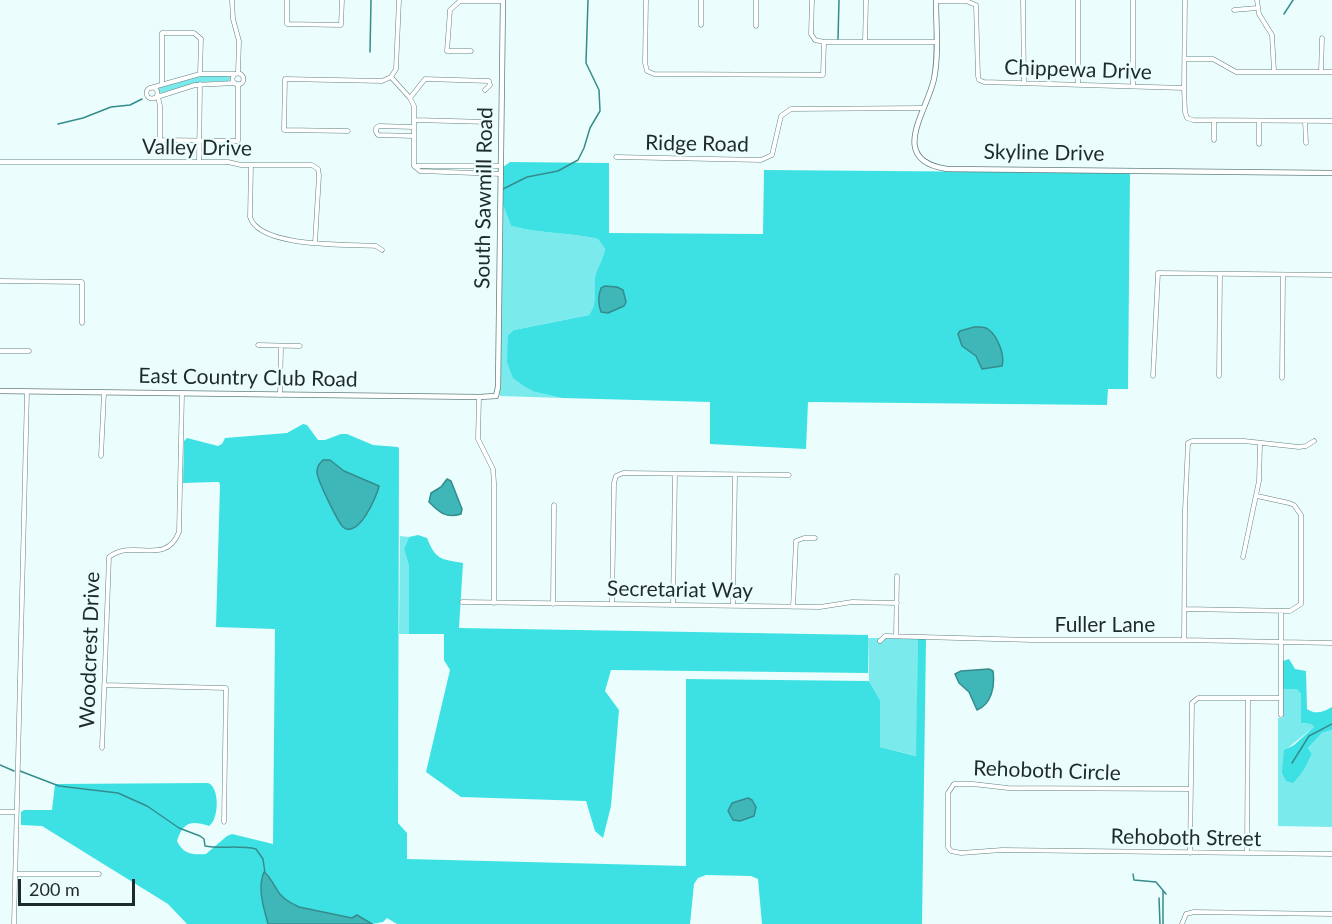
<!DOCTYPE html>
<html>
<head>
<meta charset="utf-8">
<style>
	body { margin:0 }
	#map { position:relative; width:1332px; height:924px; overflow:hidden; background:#ebfefd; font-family:Lato,sans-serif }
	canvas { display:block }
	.scale { position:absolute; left:18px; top:879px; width:117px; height:27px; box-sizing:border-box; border:3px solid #1f2b2b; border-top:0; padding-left:8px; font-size:18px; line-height:21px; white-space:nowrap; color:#1f2b2b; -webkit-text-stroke:4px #ebfefd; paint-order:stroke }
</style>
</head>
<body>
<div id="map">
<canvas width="1332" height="924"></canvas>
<div class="scale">200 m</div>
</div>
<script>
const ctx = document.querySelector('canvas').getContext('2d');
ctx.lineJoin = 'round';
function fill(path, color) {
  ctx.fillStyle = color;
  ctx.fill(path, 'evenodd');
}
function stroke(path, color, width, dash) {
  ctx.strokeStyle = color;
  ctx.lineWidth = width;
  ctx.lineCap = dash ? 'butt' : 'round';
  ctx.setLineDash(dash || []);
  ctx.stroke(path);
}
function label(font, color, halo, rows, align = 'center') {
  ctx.font = font + ' Lato,sans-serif';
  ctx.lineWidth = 4.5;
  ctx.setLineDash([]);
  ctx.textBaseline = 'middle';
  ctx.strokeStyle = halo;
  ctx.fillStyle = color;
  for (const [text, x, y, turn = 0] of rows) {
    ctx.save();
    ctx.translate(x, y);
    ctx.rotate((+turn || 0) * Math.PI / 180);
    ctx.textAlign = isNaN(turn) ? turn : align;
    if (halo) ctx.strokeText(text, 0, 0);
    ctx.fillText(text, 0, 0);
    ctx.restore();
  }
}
fill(new Path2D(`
	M 202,76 L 227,76 L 231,78 L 229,81 L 203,82 L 161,93 L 158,91 L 160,87 Z
	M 503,205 L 511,226 C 540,234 569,232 598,239 L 605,249 C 603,259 597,268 595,277 C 593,292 600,302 589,315 L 514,330 L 508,335 L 535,392 L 562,398 L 500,396 Z
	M 400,536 L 409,537 L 404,549 L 409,566 L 409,634 L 399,634 Z
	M 868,638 L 918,638 L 917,756 L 880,747 L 880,700 L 869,681 Z
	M 1297,688 L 1301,694 L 1301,723 L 1311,724 L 1314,727 L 1284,751 L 1297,779 C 1301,770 1308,765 1312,754 L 1308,748 L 1322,733 L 1332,730 L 1332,827 L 1278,826 L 1278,718 L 1283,718 L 1283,689 Z`), '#7aeaec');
fill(new Path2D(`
	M 510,162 L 609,163 L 609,233 L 763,234 L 764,170 L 1130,173 L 1128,389 L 1108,389 L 1107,405 L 808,402 L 806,449 L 710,444 L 710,402 L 562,398 L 535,392 L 524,386 L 513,378 L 507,362 L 508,335 L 514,330 L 589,315 C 599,302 593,292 595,277 C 597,268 603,259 605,249 L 598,239 C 569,232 540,234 511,226 L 503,205 L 503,167 Z
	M 303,424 L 307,425 L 318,440 L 325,440 L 341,434 L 347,434 L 373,445 L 398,447 L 399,449 L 398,823 L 407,833 L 407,859 L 686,866 L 686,679 L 869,681 L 880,700 L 880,747 L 916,756 L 918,638 L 926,638 L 922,924 L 762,924 L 758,879 L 751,876 L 706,875 L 698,878 L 694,884 L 690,924 L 397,924 L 387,918 L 383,922 L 372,924 L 357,915 L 352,918 L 299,907 C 290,903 280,897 276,888 C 272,881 272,877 264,872 C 257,887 264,909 268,924 L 187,924 L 168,904 L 42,826 L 21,825 L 21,812 L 24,810 L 52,810 L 55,784 L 208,783 C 220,787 219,820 209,826 C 191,820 183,822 177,841 C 183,854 192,855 206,854 L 227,836 L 232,834 L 273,844 L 275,629 L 216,627 L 220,485 L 219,482 L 216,482 L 183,483 L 184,441 L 187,438 L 218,446 L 222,444 L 225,438 L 287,433 Z
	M 418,535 L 427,538 C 436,560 440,559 463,563 L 459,628 L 868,635 L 868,673 L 611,670 L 605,691 L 619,710 L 611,806 L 603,838 L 595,831 L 586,801 L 461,797 L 426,772 L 450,670 L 444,660 L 444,634 L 409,634 L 409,566 L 404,549 L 409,537 Z
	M 1289,659 L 1295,669 L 1306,671 L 1307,709 C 1315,715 1324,712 1332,707 L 1332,730 L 1322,733 L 1308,748 L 1312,754 C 1307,765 1301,775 1293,783 L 1286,781 L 1282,773 L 1284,750 L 1294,745 L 1314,727 L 1311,724 L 1301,723 L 1301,694 L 1297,689 L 1283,689 L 1283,661 Z`), '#3de1e4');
const water = new Path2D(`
	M 605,286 L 617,287 L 623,290 L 626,302 L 624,306 L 608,313 L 601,312 C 598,304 598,296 601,288 Z
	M 974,327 C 979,327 984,326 988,329 C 998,336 1005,356 1002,366 L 982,369 L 976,356 L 962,346 L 958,334 L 960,331 Z
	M 323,460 L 330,460 L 344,471 L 379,486 C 377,496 358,540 343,527 C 338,522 317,480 317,472 C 317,466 319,464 323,460 Z
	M 447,479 L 451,481 L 462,509 L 461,514 C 446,519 439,512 429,502 L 431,493 L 441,487 Z
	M 989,669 L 993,671 C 995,686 992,704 977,710 L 969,692 L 959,683 L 955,674 L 961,671 Z
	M 748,798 L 752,800 L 756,807 L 754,816 L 740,821 L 733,820 L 728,811 L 732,803 Z
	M 264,872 C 271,877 271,881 276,888 C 280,897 290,903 299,907 L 352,918 L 357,915 L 372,924 L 268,924 C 264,909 257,888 264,872 Z`);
fill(water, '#3fb6b7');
stroke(water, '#358c8d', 1.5);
stroke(new Path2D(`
	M 1284,14 L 1293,0
	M 838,39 L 839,0
	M 370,52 L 371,0
	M 58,124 L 83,118 L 111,107 L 130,105 L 142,99
	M 503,189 L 527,177 L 558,171 L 578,160 L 584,148 L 590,128 L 600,111 L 599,90 L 586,63 L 588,0
	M 1292,763 L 1309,736 L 1332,724
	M 0,765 L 14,771
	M 20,771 L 59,786 L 118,793 L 147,806 L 179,828 L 200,836 L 204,839 L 205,846 C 221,849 239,845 256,849 L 263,859 L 265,873
	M 1133,874 L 1134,880 L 1156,882 L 1166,894
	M 1159,898 L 1160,924
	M 1163,924 L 1163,891`), '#358c8d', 1.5);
const minor = new Path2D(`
	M 232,0 L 233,19 L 239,41 L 238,73
	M 287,0 L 287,24 L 341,25 L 342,0
	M 646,0 L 645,63 L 647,71 L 654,74 L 823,75 L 824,42
	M 812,0 L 811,34 L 815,40 L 824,42 L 935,42
	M 1023,0 L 1024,83
	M 1133,0 L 1133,86
	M 1185,0 L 1184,88 L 1185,112 L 1187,118 L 1193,120 L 1332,121
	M 1257,0 L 1259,14 L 1272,35 L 1274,71
	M 936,1 L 966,1 L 976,5 L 978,76 L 979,80 L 984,82 L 1184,88
	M 1234,10 L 1257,8
	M 701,25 L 701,0
	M 756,26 L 756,0
	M 865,42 L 866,0
	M 471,51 L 447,51 L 450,10 L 460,1 L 503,1
	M 1185,59 L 1213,59 L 1236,72 L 1332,72
	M 1321,72 L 1322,38
	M232.5 79a5.5 5.5 0 1 1 11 0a5.5 5.5 0 1 1-11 0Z
	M 391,77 L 410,98 L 414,106 L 414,166
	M 162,84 L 162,33 L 194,33 L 201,39 L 200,74
	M 1078,85 L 1078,0
	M146.5 93a5.5 5.5 0 1 1 11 0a5.5 5.5 0 1 1-11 0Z
	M 150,88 L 200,74 L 235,74
	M 158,97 L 160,106 L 160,140 L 238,141 L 238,84
	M 154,98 L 195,85 L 235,83
	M 410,98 L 425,79 L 489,81 L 490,85 L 485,90
	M 415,120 L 488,122
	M 1259,121 L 1259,144
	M 1305,121 L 1306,143
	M 348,131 L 284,130 L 285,79 L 382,81 L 391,77 L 396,69 L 399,0
	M 414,136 L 378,135 L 376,132 L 376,128 L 379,126 L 414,127
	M 1214,140 L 1214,120
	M 616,157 L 761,160 L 772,155 L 781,116 L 791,109 L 923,108
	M 0,162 L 228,162 L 241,165 L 312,165 L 318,169 L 319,175 L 315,243
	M 199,162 L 200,84
	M 251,165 L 250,217 C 259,248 348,244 376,246 L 382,250
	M 501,174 L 420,171 L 414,166 L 501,166
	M 0,281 L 82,282 L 82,323
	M 258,345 L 300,346
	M 0,351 L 29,351
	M 1153,376 L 1158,273 L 1332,275
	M 1219,376 L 1220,274
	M 1282,378 L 1283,276
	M 280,395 L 281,346
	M 479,397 L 478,439 L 493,469 L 494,483 L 494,603
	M 101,456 L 104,393
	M 1243,557 L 1259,481 L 1260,444
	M 462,602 L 820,607 L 852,602 L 897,603
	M 553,604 L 554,505
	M 612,604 L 614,483 L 616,476 L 623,473 L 789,475
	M 673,605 L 675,474
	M 733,606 L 735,475
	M 793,607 L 796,541 L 804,538 L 815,538
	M 1185,609 L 1290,611 L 1301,604 L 1301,515 L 1294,505 L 1289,503 L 1257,496
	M 1281,611 L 1281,715
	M 896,636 L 897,576
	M 1184,640 L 1185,510 L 1188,443 L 1192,441 L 1244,441 L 1299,447 L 1306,446 L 1314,441
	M 880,641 L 885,636 L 1032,640 L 1184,640 L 1332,643
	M 104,685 L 226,688 L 224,822
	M 102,748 L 109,557 C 134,538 165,567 179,532 L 182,394
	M 1190,789 L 1008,788 L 973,784 L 954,784 L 948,793 L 948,847 L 951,851 L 961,853 L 1002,850 L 1332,854
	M 0,812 L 16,812
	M 1190,853 L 1192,703 L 1198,698 L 1281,698
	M 1247,853 L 1248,698
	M 15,874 L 99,874
	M 14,924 L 27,392
	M 1182,924 L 1186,914 L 1194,912 L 1332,914`);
const tertiary = new Path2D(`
	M 936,0 C 936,26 939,54 934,79 C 927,112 887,160 947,169 L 1332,173
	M 0,391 L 479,397 L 496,396 L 498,387 L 503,0`);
stroke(minor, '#648080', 5);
stroke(tertiary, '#648080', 6);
stroke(minor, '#fff', 4);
stroke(tertiary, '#fff', 4.5);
label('21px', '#1f2b2b', '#ebfefd', [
	["Chippewa Drive",1078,70,2],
	["Ridge Road",697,144,1],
	["Valley Drive",197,148,1],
	["Skyline Drive",1044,153,1],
	["South Sawmill Road",484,198,-89],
	["East Country Club Road",248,378,1],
	["Secretariat Way",680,590,1],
	["Fuller Lane",1105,625],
	["Woodcrest Drive",90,650,-88],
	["Rehoboth Circle",1047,771,2],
	["Rehoboth Street",1186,838,1]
]);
</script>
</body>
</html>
